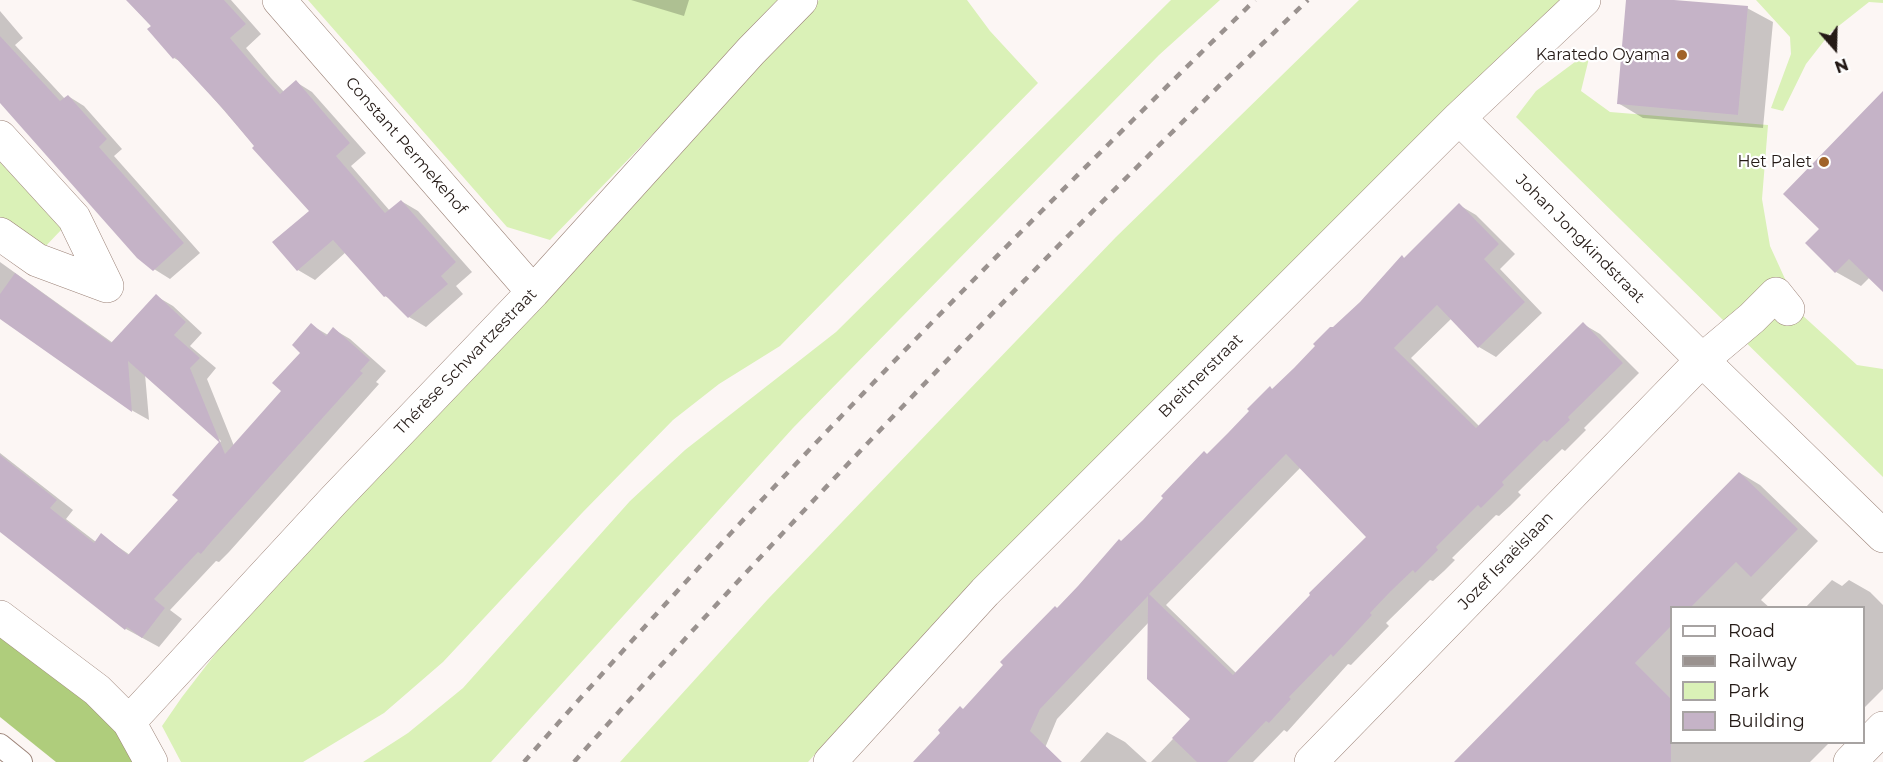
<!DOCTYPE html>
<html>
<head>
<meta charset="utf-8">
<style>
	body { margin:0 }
	#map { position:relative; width:1883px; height:762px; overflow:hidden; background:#fcf6f4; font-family:Montserrat,sans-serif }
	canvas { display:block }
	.legend { position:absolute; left:1670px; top:606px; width:195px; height:138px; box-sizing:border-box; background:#fff; border:2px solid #a7a3a2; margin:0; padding:8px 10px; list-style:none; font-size:18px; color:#241a16 }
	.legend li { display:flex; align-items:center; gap:12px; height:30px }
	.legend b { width:30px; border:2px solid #a7a3a2 }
	.north { position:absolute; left:1805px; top:18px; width:60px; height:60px; -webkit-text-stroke:4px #fff; paint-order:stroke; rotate:160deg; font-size:16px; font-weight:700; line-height:24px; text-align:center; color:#241a16 }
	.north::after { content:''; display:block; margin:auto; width:21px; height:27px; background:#241a16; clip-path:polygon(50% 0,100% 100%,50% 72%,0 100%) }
</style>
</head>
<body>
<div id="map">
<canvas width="1883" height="762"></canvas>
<ul class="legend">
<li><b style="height:8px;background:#fff"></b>Road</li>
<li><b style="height:8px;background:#9a928f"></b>Railway</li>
<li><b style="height:16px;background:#daf1b7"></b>Park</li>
<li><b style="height:16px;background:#c5b3c7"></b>Building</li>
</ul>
<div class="north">N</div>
</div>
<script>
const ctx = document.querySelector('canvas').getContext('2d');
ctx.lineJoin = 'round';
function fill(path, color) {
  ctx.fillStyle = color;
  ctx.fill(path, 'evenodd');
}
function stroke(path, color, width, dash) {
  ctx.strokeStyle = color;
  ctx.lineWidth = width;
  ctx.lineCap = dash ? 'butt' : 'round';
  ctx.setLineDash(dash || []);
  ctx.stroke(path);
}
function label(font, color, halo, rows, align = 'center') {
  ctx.font = font + ' Montserrat,sans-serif';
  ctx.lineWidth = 4.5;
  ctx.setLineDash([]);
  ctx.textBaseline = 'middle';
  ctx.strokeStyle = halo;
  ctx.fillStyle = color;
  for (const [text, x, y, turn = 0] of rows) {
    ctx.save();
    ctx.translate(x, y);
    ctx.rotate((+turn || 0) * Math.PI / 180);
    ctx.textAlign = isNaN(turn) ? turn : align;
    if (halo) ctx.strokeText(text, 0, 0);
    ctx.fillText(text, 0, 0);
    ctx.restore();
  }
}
fill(new Path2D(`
	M 308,0 L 783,0 L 550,240 L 507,227 Z
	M 819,0 L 967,0 L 990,31 L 1038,83 L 780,346 L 719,384 L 673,420 L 582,513 L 443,662 L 384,713 L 303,762 L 181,762 L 162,726 L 182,697 L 334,500 Z
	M 1171,0 L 1220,0 L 1159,55 L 793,428 L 491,762 L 363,762 L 408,733 L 463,688 L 630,501 L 685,450 L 836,332 Z
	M 1359,0 L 1565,0 L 867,697 L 808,762 L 620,762 L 768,599 L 1116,237 Z
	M 1756,0 L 1883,0 L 1883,3 L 1869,2 L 1831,32 L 1806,64 L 1783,111 L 1771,108 L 1791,54 L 1790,37 Z
	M 1591,50 L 1581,91 L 1610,112 L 1768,125 L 1762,199 L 1770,246 L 1801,314 L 1857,365 L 1883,369 L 1883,477 L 1516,117 L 1536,91 Z
	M 0,162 L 62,229 L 42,250 L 0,219 Z`), '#daf1b7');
fill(new Path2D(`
	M 0,632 L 102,709 L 134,762 L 56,762 L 0,717 Z`), '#afcd7c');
fill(new Path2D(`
	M 127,0 L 231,0 L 261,34 L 246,48 L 271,78 L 284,92 L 296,82 L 312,92 L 366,153 L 351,166 L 390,211 L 401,201 L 418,211 L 472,272 L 456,286 L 463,294 L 426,327 L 409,317 L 392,300 L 385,296 L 346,252 L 315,280 L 298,270 L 274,242 L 311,211 L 183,63 L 174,58 L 149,29 L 152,27 Z
	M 631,0 L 689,0 L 684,16 Z
	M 1628,0 L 1657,0 L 1747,8 L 1773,22 L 1763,128 L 1643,118 L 1618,103 Z
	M 0,11 L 23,38 L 15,45 L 65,99 L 68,96 L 84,106 L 122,149 L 114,156 L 200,253 L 170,279 L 154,269 L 0,101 Z
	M 1883,93 L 1883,290 L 1870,277 L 1861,286 L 1836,272 L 1807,243 L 1821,229 Z
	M 1459,205 L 1476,215 L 1515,254 L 1500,269 L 1542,313 L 1496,357 L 1479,347 L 1452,318 L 1411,358 L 1480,427 L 1583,324 L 1600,334 L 1639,373 L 1584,428 L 1586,430 L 1565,451 L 1562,449 L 1518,492 L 1521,495 L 1510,506 L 1499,516 L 1496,515 L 1452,558 L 1455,560 L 1444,571 L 1433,581 L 1430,580 L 1386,623 L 1389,626 L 1351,665 L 1348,664 L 1287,732 L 1284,730 L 1253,762 L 1151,762 L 1192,719 L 1149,622 L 1057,719 L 1042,755 L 1016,762 L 915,762 L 1122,542 ZM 1301,467 L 1368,537 L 1236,673 L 1166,605 Z
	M 0,262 L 113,343 L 156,296 L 173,306 L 202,333 L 190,346 L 216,368 L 207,379 L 234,446 L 283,391 L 302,353 L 311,325 L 328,335 L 333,329 L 350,339 L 386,371 L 376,382 L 379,384 L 229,552 L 219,562 L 216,561 L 170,610 L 182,619 L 159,647 L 126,629 L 0,530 L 0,453 L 73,510 L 66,519 L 96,542 L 101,535 L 130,555 L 180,500 L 174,494 L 221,441 L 145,374 L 149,420 L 133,411 L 0,317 Z
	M 1740,473 L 1760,485 L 1818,541 L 1761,600 L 1770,608 L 1672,608 L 1672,742 L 1830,742 L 1810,762 L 1455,762 Z
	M 1832,580 L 1842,586 L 1849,580 L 1870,592 L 1883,605 L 1883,689 L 1864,708 L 1864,608 L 1805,608 Z
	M 1107,732 L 1125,742 L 1147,762 L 1080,762 Z`), '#0003');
fill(new Path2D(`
	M 126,0 L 224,0 L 246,24 L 230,38 L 255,67 L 280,94 L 296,80 L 350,143 L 336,156 L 385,213 L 401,200 L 456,262 L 441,276 L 448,284 L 408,318 L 386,296 L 384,297 L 333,240 L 297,271 L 272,242 L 309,211 L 252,148 L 254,146 L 224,110 L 175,57 L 173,59 L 147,29 L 151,26 Z
	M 1626,0 L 1674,0 L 1748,6 L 1738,115 L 1617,104 Z
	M 0,36 L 60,101 L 68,95 L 107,139 L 99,147 L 184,243 L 153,271 L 137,258 L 0,103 Z
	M 1883,91 L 1883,292 L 1849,259 L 1835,273 L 1805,243 L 1819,229 L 1783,194 Z
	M 1459,203 L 1499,244 L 1484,259 L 1525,302 L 1478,348 L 1437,305 L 1394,348 L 1476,428 L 1583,322 L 1623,363 L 1568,417 L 1570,420 L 1547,442 L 1544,440 L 1502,482 L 1504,485 L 1481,508 L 1478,505 L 1436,547 L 1438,550 L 1415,573 L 1413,570 L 1391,591 L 1370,613 L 1372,615 L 1333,657 L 1331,654 L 1289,697 L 1291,699 L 1269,723 L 1266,721 L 1227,762 L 1197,762 L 1172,738 L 1190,719 L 1147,679 L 1148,596 L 1040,709 L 1030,731 L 1062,762 L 913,762 L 940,733 L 938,730 L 960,706 L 963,709 L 1003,665 L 1000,662 L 1055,606 L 1057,608 L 1078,586 L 1119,539 L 1121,541 L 1143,520 L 1163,498 L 1161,496 L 1204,451 L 1207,454 L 1228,433 L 1249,411 L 1247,409 L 1270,386 L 1272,389 L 1294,368 L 1315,346 L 1313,344 L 1330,327 L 1333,327 L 1360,302 L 1402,255 L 1404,258 ZM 1286,454 L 1366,537 L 1309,593 L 1310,595 L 1233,675 L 1149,594 Z
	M 15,273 L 111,343 L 156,294 L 186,322 L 174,335 L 200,358 L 190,368 L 225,454 L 281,391 L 272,383 L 300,353 L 292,345 L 311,323 L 326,336 L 333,327 L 370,360 L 360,371 L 363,373 L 211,542 L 201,554 L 198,552 L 154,599 L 165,608 L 142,638 L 127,627 L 125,630 L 0,532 L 0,455 L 57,500 L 50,508 L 94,543 L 101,533 L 128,555 L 178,500 L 172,495 L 219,442 L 128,361 L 132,412 L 0,319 L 0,294 Z
	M 1739,472 L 1798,529 L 1751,577 L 1736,562 L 1690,608 L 1671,608 L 1671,626 L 1635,663 L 1671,699 L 1671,762 L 1454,762 Z`), '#c5b3c7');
const lane = new Path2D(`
	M 0,745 L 21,762`);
const street = new Path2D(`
	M 279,0 L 533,292
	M 1459,118 L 1702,360 L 1883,536
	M 0,137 L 74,218 L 107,286 L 37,260 L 0,234
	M 0,617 L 97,690 L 129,722 L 151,762
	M 129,722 L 334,500 L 533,292 L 751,51 L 801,0
	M 830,762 L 985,592 L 1459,118 L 1584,0
	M 1311,762 L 1702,360 L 1752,318 L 1776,294 L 1788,309
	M 1850,762 L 1883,728`);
stroke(lane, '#9c8378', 24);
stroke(street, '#9c8378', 34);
stroke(lane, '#fff', 22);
stroke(street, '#fff', 33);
stroke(new Path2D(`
	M 524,762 C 756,497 1003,246 1255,0
	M 574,762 C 734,582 900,407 1069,235 C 1148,156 1227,77 1308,0`), '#9a928f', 4.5, [8, 8]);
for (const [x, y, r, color] of [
	[1682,55,6,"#a16329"],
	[1824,162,6,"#a16329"]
]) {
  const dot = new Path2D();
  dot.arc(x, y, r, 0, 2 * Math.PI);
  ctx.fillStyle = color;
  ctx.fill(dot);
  stroke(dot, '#fff', 2);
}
label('16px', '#241a16', '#fff', [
	["Karatedo Oyama",1670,55],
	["Het Palet",1812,162]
], 'right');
label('16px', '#241a16', '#fff', [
	["Constant Permekehof",406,146,49],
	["Johan Jongkindstraat",1580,239,45],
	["Thérèse Schwartzestraat",466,362,-46],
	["Breitnerstraat",1201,376,-45],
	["Jozef Israëlslaan",1506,561,-46]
]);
</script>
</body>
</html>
